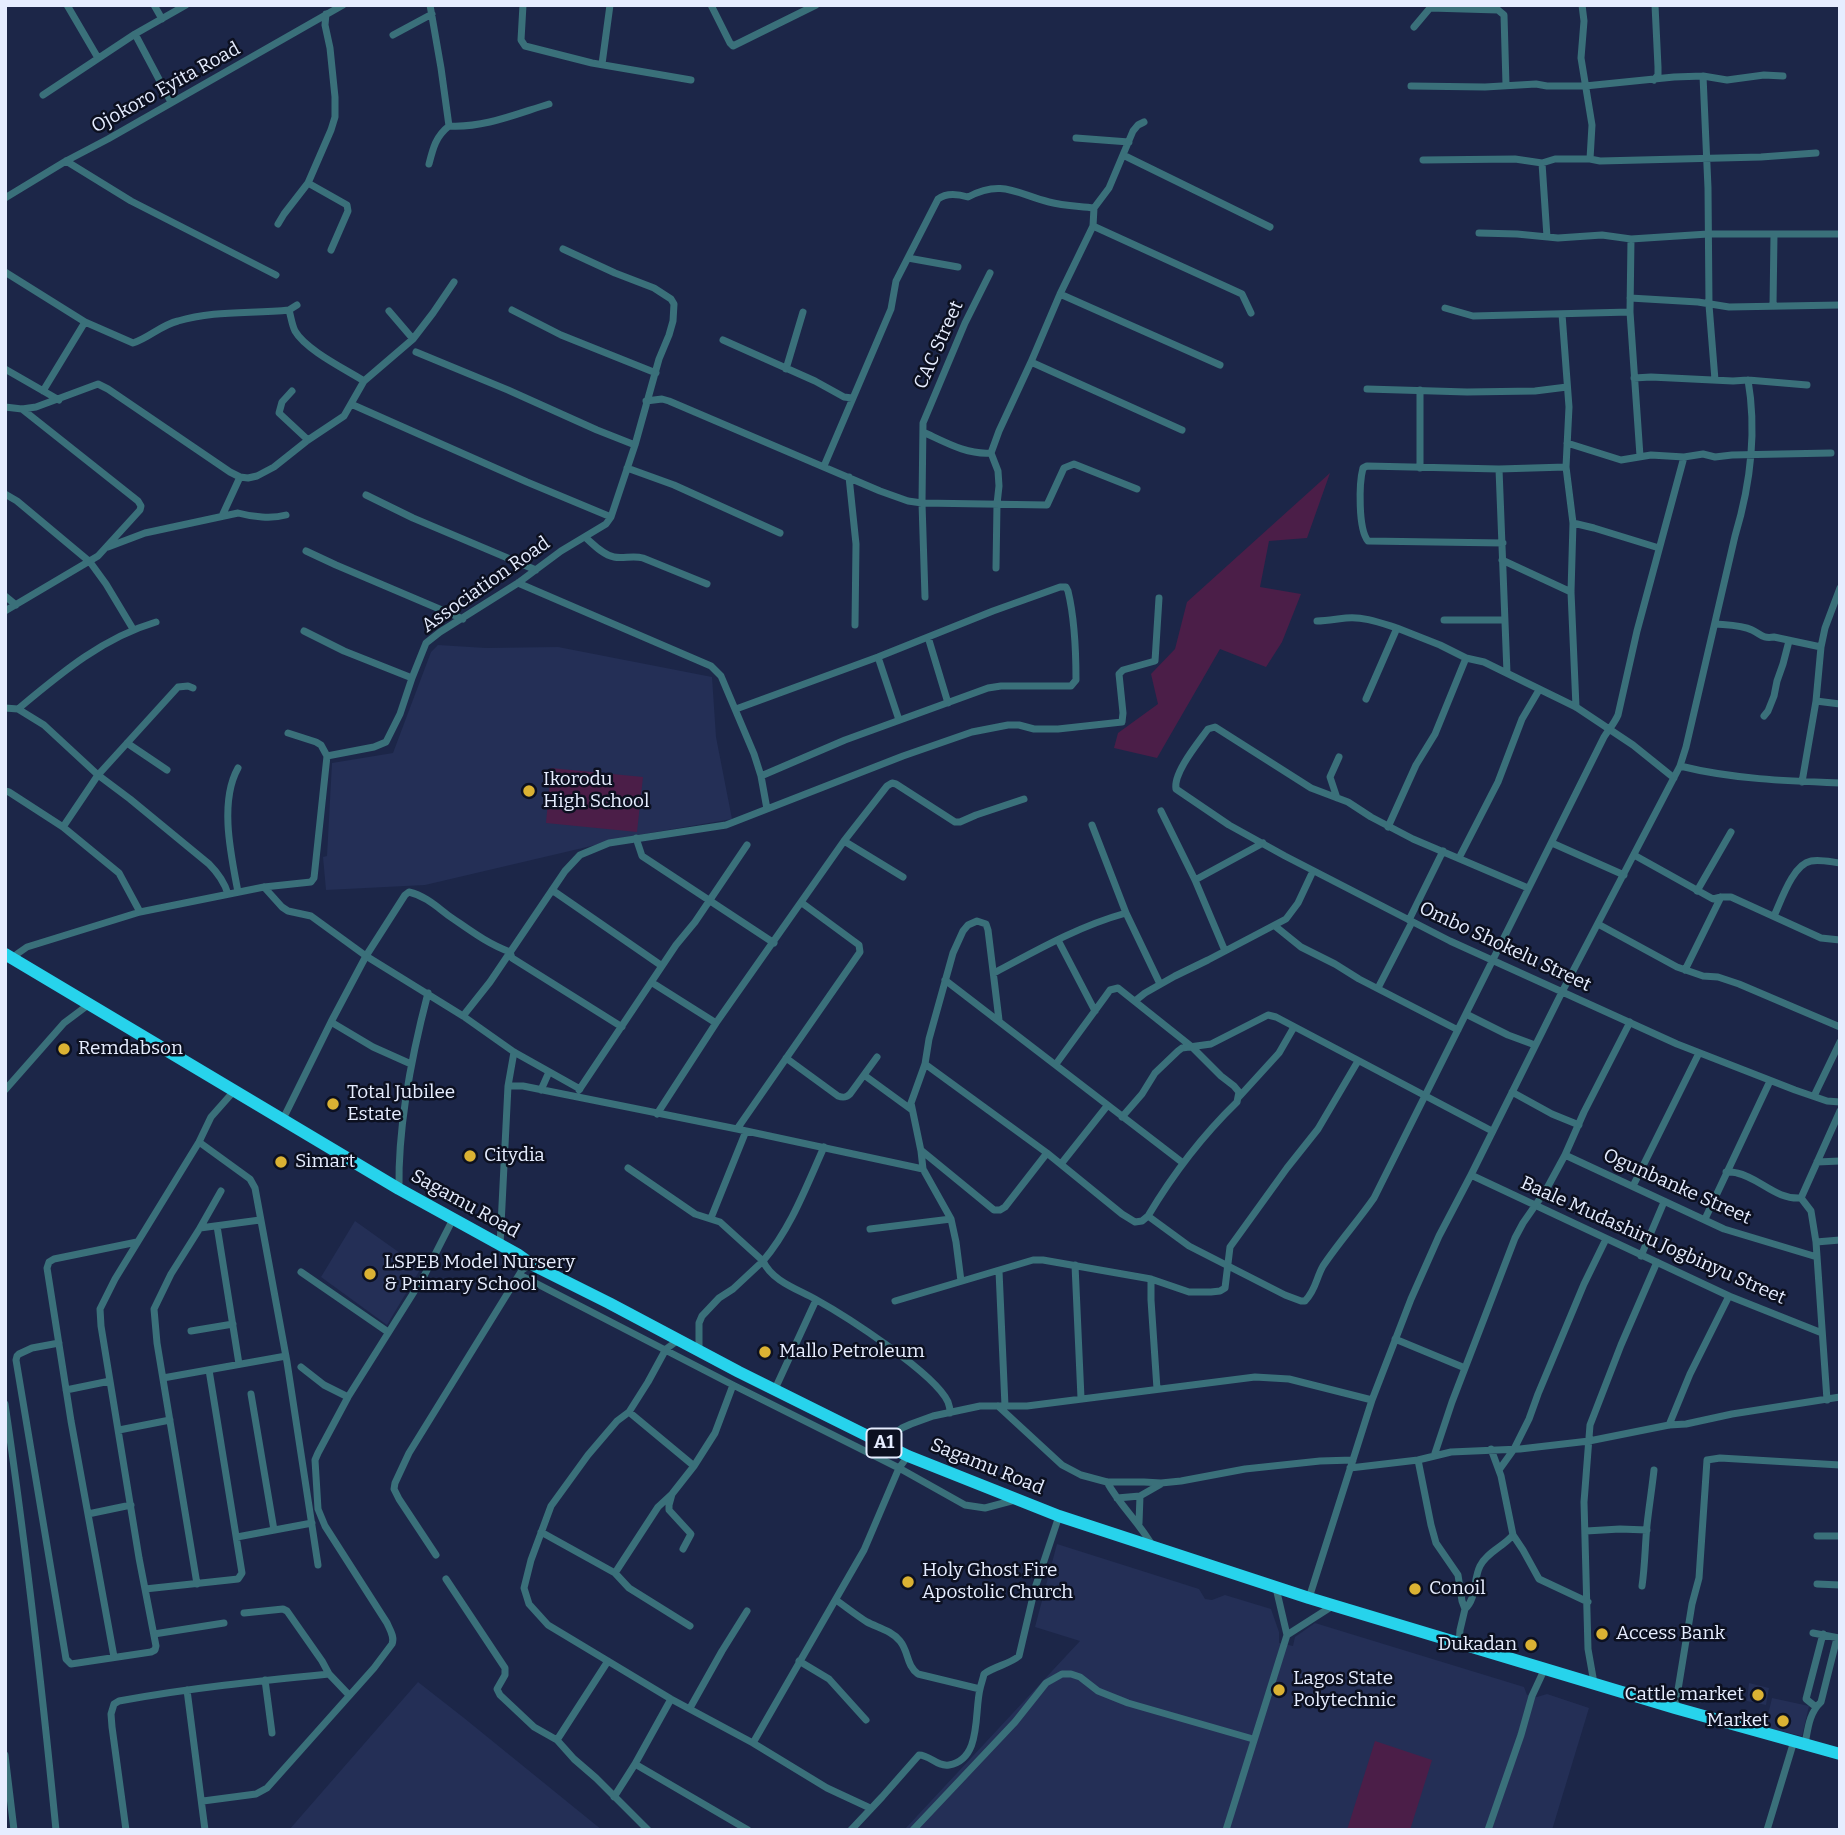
<!DOCTYPE html>
<html>
<head>
<meta charset="utf-8">
<style>
	body { margin:0 }
	#map { position:relative; width:1845px; height:1835px; overflow:hidden; background:#1c2648; font-family:Bitter,serif }
	canvas { display:block }
	.frame { position:absolute; inset:0; border:7px solid #e6edff; pointer-events:none }
</style>
</head>
<body>
<div id="map">
<canvas width="1845" height="1835"></canvas>
<div class="frame"></div>
</div>
<script>
const ctx = document.querySelector('canvas').getContext('2d');
ctx.lineJoin = 'round';
function fill(path, color) {
  ctx.fillStyle = color;
  ctx.fill(path, 'evenodd');
}
function stroke(path, color, width, dash) {
  ctx.strokeStyle = color;
  ctx.lineWidth = width;
  ctx.lineCap = dash ? 'butt' : 'round';
  ctx.setLineDash(dash || []);
  ctx.stroke(path);
}
function label(font, color, halo, rows, align = 'center') {
  ctx.font = font + ' Bitter,serif';
  ctx.lineWidth = 5;
  ctx.setLineDash([]);
  ctx.textBaseline = 'middle';
  ctx.strokeStyle = halo;
  ctx.fillStyle = color;
  for (const [text, x, y, turn = 0] of rows) {
    ctx.save();
    ctx.translate(x, y);
    ctx.rotate((+turn || 0) * Math.PI / 180);
    ctx.textAlign = isNaN(turn) ? turn : align;
    if (halo) ctx.strokeText(text, 0, 0);
    ctx.fillText(text, 0, 0);
    ctx.restore();
  }
}
fill(new Path2D(`
	M 438,645 L 486,648 L 558,647 L 712,677 L 716,737 L 732,819 L 638,835 L 425,885 L 326,890 L 323,857 L 327,856 L 332,763 L 393,753 L 431,652 Z
	M 355,1221 L 421,1268 L 387,1325 L 321,1277 Z
	M 1057,1544 L 1199,1589 L 1205,1599 L 1212,1600 L 1225,1595 L 1271,1609 L 1279,1632 L 1279,1643 L 1293,1646 L 1295,1637 L 1315,1623 L 1524,1687 L 1527,1695 L 1537,1697 L 1547,1694 L 1589,1708 L 1552,1830 L 904,1830 L 1080,1641 L 1035,1627 Z
	M 418,1682 L 464,1718 L 602,1830 L 289,1830 Z
	M 1749,1683 L 1769,1688 L 1766,1705 L 1747,1701 Z
	M 1772,1698 L 1809,1706 L 1802,1736 L 1759,1726 L 1762,1714 L 1768,1715 Z`), '#242f56');
fill(new Path2D(`
	M 1330,473 L 1307,538 L 1269,541 L 1260,587 L 1301,594 L 1282,642 L 1266,667 L 1220,649 L 1157,758 L 1114,748 L 1118,733 L 1158,704 L 1151,674 L 1175,649 L 1187,602 Z
	M 551,768 L 643,777 L 637,832 L 546,823 Z
	M 1375,1741 L 1432,1760 L 1410,1830 L 1347,1830 Z`), '#4b1e48');
stroke(new Path2D(`
	M 67,5 L 98,58
	M 154,5 L 162,19
	M 430,5 L 441,68 L 449,126
	M 523,5 L 521,40 L 525,46 L 592,63 L 691,80
	M 711,5 L 730,43 L 733,46 L 816,5
	M 1582,5 L 1584,21 L 1581,58 L 1592,125 L 1590,159
	M 1414,27 L 1430,8 L 1498,10 L 1504,15 L 1506,85
	M 135,34 L 171,102
	M 393,35 L 432,14
	M 602,64 L 610,5
	M 1703,76 L 1708,188 L 1709,305 L 1715,380
	M 1654,80 L 1658,75 L 1658,67 L 1655,5
	M 1411,86 L 1485,87 L 1536,84 L 1547,86 L 1585,86 L 1674,77 L 1703,76 L 1727,80 L 1764,75 L 1783,76
	M 43,95 L 135,34 L 186,5
	M 1076,138 L 1129,142
	M 1123,155 L 1270,227
	M 1423,160 L 1515,159 L 1542,163 L 1555,159 L 1590,159 L 1600,161 L 1761,157 L 1816,153
	M 66,161 L 131,201 L 276,275
	M 1542,163 L 1547,237
	M 429,164 C 433,148 436,136 449,126 C 484,128 516,114 549,104
	M 308,183 L 347,205 L 348,211 L 331,250
	M 5,198 L 66,161 L 108,139 L 343,5
	M 278,224 L 284,214 L 308,183 L 331,130 L 335,117 L 335,97 L 330,48 L 325,25 L 326,14
	M 1093,226 L 1242,294 L 1251,313
	M 1479,233 L 1517,234 L 1558,238 L 1602,235 L 1631,239 L 1708,234 L 1839,234
	M 1631,239 L 1630,312 L 1640,456
	M 908,258 L 958,267
	M 5,272 L 85,322 L 133,343 C 149,338 161,325 178,321 C 214,310 252,314 289,310 L 297,305
	M 1060,294 L 1220,365
	M 1630,298 L 1698,302 L 1729,307 L 1840,305
	M 1773,306 L 1774,235
	M 1445,308 L 1473,316 L 1630,312
	M 289,310 C 291,317 292,325 295,331 C 306,350 345,369 364,381
	M 512,310 L 561,335 L 656,373
	M 389,311 L 413,339
	M 1562,314 L 1569,407 L 1566,467 L 1573,523 L 1571,592 L 1576,707
	M 723,340 L 815,381 L 844,397 L 852,398
	M 416,352 L 508,390 L 597,430 L 635,445
	M 1031,362 L 1182,430
	M 5,369 L 59,400
	M 786,369 L 803,312
	M 1634,378 L 1651,377 L 1733,381 L 1748,380 L 1807,385
	M 1367,389 L 1467,392 L 1535,391 L 1567,387
	M 1420,390 L 1420,468
	M 43,391 L 85,322
	M 292,391 L 282,402 L 279,413 L 308,440
	M 646,401 L 662,399 L 669,401 L 880,491 L 908,501 L 922,503 L 1047,505 L 1064,468 L 1074,464 L 1137,489
	M 351,404 L 527,482 L 611,517
	M 5,407 L 22,409 L 36,407 L 98,384 L 108,389 L 230,472 L 240,477 L 248,478 L 257,476 L 274,467 L 308,440 L 344,416 L 364,381 L 413,339 L 433,313 L 454,282
	M 923,432 C 945,442 967,455 991,453
	M 1567,443 L 1621,460 L 1651,455 L 1684,457 L 1703,454 L 1715,457 L 1732,455 L 1831,453
	M 824,466 L 891,309 L 896,281 L 938,199 C 947,192 958,194 968,197 C 1002,179 1017,194 1049,202 C 1064,206 1079,206 1094,208
	M 627,468 L 674,485 L 780,533
	M 1499,469 L 1507,673
	M 849,477 L 856,544 L 855,625
	M 5,494 L 17,501 L 90,562 L 106,584 L 133,629
	M 366,495 L 413,518 L 536,570
	M 222,516 L 240,477
	M 1573,523 L 1594,528 L 1659,548
	M 585,537 C 593,544 603,555 614,557 C 623,559 633,555 643,558 L 707,584
	M 1503,543 L 1368,541 C 1358,529 1359,483 1363,468 L 1367,466 L 1499,469 L 1566,467
	M 108,547 L 145,533 L 238,513 C 252,517 272,519 286,515
	M 306,551 L 336,565 L 463,619
	M 1502,560 L 1571,592
	M 996,568 L 997,504 L 999,486 L 998,471 L 991,453 L 999,431 L 1031,362 L 1060,294 L 1093,226 L 1094,208 L 1109,188 L 1133,131 L 1138,125 L 1144,122
	M 518,583 L 711,666 L 721,676 L 754,754 L 761,776 L 767,809
	M 5,596 L 16,605
	M 925,597 L 922,503 L 923,423 L 965,323 L 990,273
	M 5,611 L 98,556 L 140,510 L 141,506 L 138,501 L 22,409
	M 1444,620 L 1504,620
	M 1317,621 C 1327,621 1336,619 1346,618 C 1363,616 1381,623 1397,628 L 1366,699
	M 1716,624 C 1727,625 1742,625 1752,630 C 1761,634 1762,639 1774,637 L 1821,647
	M 1397,628 L 1440,645 L 1466,658 L 1484,662 L 1576,707 L 1633,745 L 1674,778
	M 304,631 L 344,651 L 412,678
	M 928,637 L 948,703
	M 878,657 L 899,720
	M 1816,701 L 1840,704
	M 5,708 L 18,709 L 44,725 L 98,775 L 130,799 L 209,864 C 218,873 224,881 228,894
	M 18,709 C 60,674 102,638 156,622
	M 736,709 L 878,657 L 993,611 L 1060,587 L 1066,587 L 1068,591 C 1075,620 1076,651 1076,680 L 1071,686 L 1001,686 L 988,688 L 845,740 L 761,776
	M 1764,716 L 1768,711 L 1774,696 L 1777,681 L 1783,664 L 1789,641
	M 288,733 L 316,742 L 321,745 L 327,756
	M 127,743 L 167,770
	M 1680,766 C 1732,779 1786,781 1840,783
	M 1802,782 L 1816,701 L 1821,647 L 1825,628 L 1840,588
	M 5,791 L 9,792 L 63,827 L 119,873 L 140,912
	M 1337,798 L 1330,777 L 1339,757
	M 1161,811 L 1195,880 L 1225,951
	M 1092,825 L 1126,913 L 1160,984
	M 63,827 L 98,775 L 178,687 L 188,686 L 193,688
	M 1388,827 L 1416,765 L 1435,734 L 1466,658
	M 636,838 L 642,856 L 774,943
	M 844,841 L 903,877
	M 1552,843 L 1624,875
	M 1634,855 L 1713,899 L 1721,897 L 1731,897 L 1821,938 L 1840,940
	M 1459,858 L 1498,782 L 1522,719 L 1539,690
	M 1195,880 L 1263,843
	M 264,887 L 282,907 L 288,911 L 311,916 L 366,956 L 463,1016 L 514,1052 L 580,1089
	M 1528,888 L 1413,839 L 1371,817 L 1348,802 L 1311,788 L 1215,727 L 1208,729 C 1198,743 1173,773 1176,789 L 1229,825 L 1285,856 L 1450,941 L 1677,1044 L 1795,1090 L 1827,1101 L 1840,1102
	M 552,890 L 662,966
	M 1697,891 L 1731,832
	M 238,892 C 231,855 219,802 238,768
	M 1774,916 C 1781,901 1793,864 1811,861 C 1820,859 1831,862 1840,863
	M 1409,920 L 1443,851
	M 1598,924 L 1677,967 L 1703,976 L 1718,977 L 1739,984 L 1840,1027
	M 1275,926 L 1301,947 L 1335,964 L 1359,979 L 1458,1030
	M 1058,940 L 1095,1011
	M 17,961 L 17,954 L 27,947 L 140,912 L 264,887 L 311,882 L 314,878 L 327,756 L 374,747 L 386,742 L 400,714 L 412,678 L 426,643 L 440,632 L 518,583 L 561,551 L 606,524 L 611,517 L 635,445 L 659,359 L 669,335 L 673,321 L 674,304 L 671,299 L 654,288 L 615,273 L 563,249
	M 1685,970 L 1721,897
	M 994,973 C 1037,950 1079,926 1126,913
	M 945,980 L 1183,1163
	M 651,982 L 716,1023
	M 1378,988 L 1412,922
	M 1135,1001 L 1145,993 L 1175,976 L 1208,960 L 1286,919 L 1298,903 L 1313,871
	M 1466,1014 L 1508,1035 L 1535,1045
	M 463,1016 L 490,982 L 565,871 L 580,855 L 609,843 L 726,825 L 903,756 L 972,732 L 1008,725 L 1019,725 L 1034,729 L 1058,729 L 1122,722 L 1123,713 L 1119,674 L 1123,670 L 1155,661 L 1159,598
	M 331,1022 L 373,1047 L 411,1064
	M 786,1058 L 838,1096 C 843,1098 846,1098 850,1094 L 877,1057
	M 925,1064 L 1047,1153 L 1122,1214 L 1135,1222 L 1142,1221 L 1148,1216 C 1173,1174 1202,1136 1237,1102 L 1239,1092 L 1234,1086 L 1221,1076 L 1192,1047 L 1118,988 L 1110,990 L 1105,997 L 1056,1064
	M 864,1075 L 912,1110
	M 508,1086 L 523,1086 L 737,1129 L 923,1169
	M 5,1090 L 64,1023 L 88,1005
	M 541,1090 L 549,1072
	M 579,1090 L 676,945 L 695,922 L 747,845
	M 1512,1092 L 1552,1114 L 1579,1125
	M 1814,1096 L 1840,1042
	M 1238,1098 L 1279,1053 L 1294,1027
	M 657,1114 L 716,1023 L 844,841 L 887,786 L 892,783 L 896,784 L 955,822 L 960,822 L 976,815 L 1024,799
	M 1122,1117 L 1142,1094 L 1155,1073 L 1178,1051 L 1182,1048 L 1211,1044 L 1268,1015 L 1276,1017 L 1492,1131
	M 283,1119 L 331,1022 L 366,956 L 405,895 L 409,892 C 426,896 438,908 452,918 C 471,931 488,944 510,952 L 512,958 L 622,1027
	M 737,1129 L 860,952 L 859,945 L 802,903
	M 199,1142 L 250,1179 L 255,1188 L 287,1362 L 318,1565
	M 824,1147 C 806,1187 791,1228 763,1261 C 772,1281 797,1289 815,1299 C 844,1315 935,1373 948,1402 C 950,1407 950,1408 950,1413
	M 922,1151 L 994,1210 L 1000,1210 L 1005,1207 L 1047,1153
	M 1565,1155 L 1724,1229 L 1817,1257
	M 1817,1162 L 1840,1161
	M 1061,1164 L 1107,1106
	M 628,1168 L 695,1214 L 720,1222 L 763,1261 L 733,1289 L 719,1298 L 702,1316 L 699,1323 L 699,1350
	M 1726,1172 C 1730,1172 1734,1172 1737,1173 C 1760,1178 1776,1200 1801,1198 L 1840,1111
	M 1471,1175 L 1729,1296 L 1822,1333
	M 1633,1186 L 1699,1053
	M 399,1188 C 398,1125 412,1054 428,993
	M 1801,1198 L 1811,1211 L 1816,1242
	M 1148,1216 L 1189,1246 L 1285,1295 L 1301,1301 L 1305,1301 C 1316,1290 1316,1278 1323,1266 C 1339,1242 1358,1221 1374,1198 L 1604,737 C 1609,729 1614,724 1618,715 L 1637,631 L 1684,457
	M 711,1218 L 746,1131
	M 951,1219 L 923,1169 L 921,1151 L 911,1103 L 925,1064 L 929,1039 L 953,953 L 963,931 L 968,925 L 977,921 L 986,924 L 988,930 L 999,1020
	M 1705,1219 L 1770,1081
	M 217,1226 L 239,1364
	M 200,1228 L 221,1191
	M 870,1229 L 951,1219 L 956,1242 L 961,1281
	M 500,1245 L 508,1086 L 514,1052
	M 1641,1256 L 1664,1202
	M 1075,1265 L 1081,1398
	M 999,1271 L 1005,1406
	M 301,1272 L 388,1332
	M 520,1275 L 733,1385 L 899,1468 L 965,1505 L 985,1508 L 1015,1500
	M 1151,1279 L 1151,1300 L 1157,1389
	M 895,1301 L 1033,1260 L 1043,1260 L 1151,1279 L 1189,1292 L 1211,1292 L 1220,1291 L 1225,1288 L 1230,1247 L 1287,1168 L 1318,1129 L 1358,1061
	M 191,1331 L 233,1324
	M 1395,1339 L 1465,1368
	M 677,1341 L 666,1349 L 648,1382 L 629,1412 L 617,1421 L 588,1455 L 551,1506 L 531,1560 L 524,1588 L 529,1604 L 548,1625 L 671,1699 L 753,1743 L 827,1788 L 870,1808
	M 59,1343 L 32,1348 L 19,1354 L 17,1356 L 16,1360 L 66,1659 L 71,1664 L 151,1652 L 155,1650 L 156,1646 L 139,1558 L 110,1381 L 101,1326 L 100,1309 L 115,1279 L 199,1142 L 211,1117 L 234,1091
	M 301,1367 L 324,1385 L 348,1397
	M 163,1378 L 286,1356
	M 775,1389 L 816,1300
	M 66,1390 L 110,1381
	M 251,1394 L 274,1530
	M 1827,1400 L 1816,1242 L 1840,1240
	M 5,1404 C 26,1545 42,1688 56,1830
	M 998,1406 L 1062,1465 L 1081,1475 L 1107,1482 L 1144,1482 L 1161,1483 L 1181,1481 L 1245,1469 L 1320,1461 L 1353,1460
	M 629,1412 L 694,1466
	M 1669,1425 L 1690,1374 L 1729,1296
	M 119,1430 L 170,1420
	M 883,1443 L 902,1428 L 911,1424 L 933,1416 L 980,1406 L 1027,1406 L 1255,1377 L 1289,1379 L 1372,1400
	M 1491,1449 L 1501,1476 L 1513,1535 L 1523,1550 L 1539,1579 L 1588,1602
	M 1434,1456 L 1452,1402 L 1515,1238 L 1523,1223 L 1546,1190 L 1565,1155 L 1584,1112 L 1630,1022
	M 1418,1460 L 1431,1525 L 1436,1543 L 1458,1575 L 1462,1601 L 1465,1609 L 1460,1630 L 1459,1644
	M 1350,1468 L 1418,1460 L 1451,1452 L 1520,1449 L 1589,1441 L 1669,1425 L 1686,1424 L 1732,1414 L 1840,1397
	M 1499,1470 L 1514,1449 L 1529,1419 L 1538,1394 L 1584,1284 L 1606,1239
	M 1107,1482 C 1120,1506 1140,1523 1153,1547
	M 672,1494 L 669,1505 L 669,1510 L 691,1534 L 683,1549
	M 1117,1498 L 1140,1496 L 1161,1484
	M 88,1514 L 131,1505
	M 1139,1523 L 1140,1496
	M 1586,1531 L 1620,1529 L 1647,1530
	M 541,1532 L 615,1573 L 629,1588 L 690,1626
	M 1817,1536 L 1840,1536
	M 237,1537 L 312,1523
	M 436,1555 L 399,1499 L 394,1489 L 395,1483 L 409,1453 L 522,1270 L 531,1264
	M 615,1573 L 658,1507 L 672,1494 L 694,1466 L 715,1433 L 733,1385
	M 446,1579 L 505,1668 L 505,1675 L 497,1689 L 500,1695 L 534,1727 L 557,1740 L 574,1759 L 596,1778 L 648,1830
	M 197,1584 L 157,1343 L 154,1309 L 171,1274 L 200,1228 L 260,1220
	M 1817,1584 L 1840,1585
	M 1642,1586 C 1645,1566 1645,1546 1647,1525 C 1649,1507 1652,1488 1654,1470
	M 145,1589 L 229,1580 L 238,1579 L 242,1573 L 209,1370
	M 1309,1598 L 1372,1400 L 1411,1299 L 1439,1236 L 1471,1175 L 1562,992 L 1680,766 L 1686,747 L 1735,536 C 1750,486 1757,432 1748,380
	M 836,1600 C 846,1607 856,1615 867,1622 C 879,1628 892,1631 900,1641 C 909,1652 906,1665 918,1674 L 980,1689
	M 1465,1609 C 1477,1598 1473,1580 1480,1566 C 1487,1552 1503,1547 1513,1535
	M 244,1613 L 283,1609 L 287,1611 L 322,1661 L 329,1674 L 349,1695
	M 1813,1633 L 1839,1638
	M 154,1634 L 224,1623
	M 1287,1635 L 1334,1605
	M 114,1657 L 71,1421 L 47,1268 L 49,1262 L 54,1259 L 137,1242
	M 799,1661 L 829,1679 L 866,1720
	M 265,1680 L 272,1733
	M 1594,1683 L 1588,1649 L 1584,1502 L 1590,1425 L 1621,1345 L 1657,1262
	M 187,1690 L 205,1830
	M 1816,1707 L 1806,1699 L 1823,1634
	M 690,1708 L 722,1651 L 747,1611
	M 1675,1708 L 1692,1604 L 1699,1578 L 1707,1460 L 1720,1458 L 1840,1465
	M 557,1740 L 608,1661
	M 753,1743 L 864,1550 L 899,1468 L 908,1456
	M 1805,1744 C 1808,1729 1809,1713 1821,1702 L 1837,1638
	M 5,1755 L 14,1830
	M 635,1764 L 748,1830
	M 614,1797 L 635,1764 L 671,1699
	M 203,1801 L 256,1794 L 267,1788 L 374,1668 L 392,1644 C 395,1637 390,1630 387,1623 L 325,1526 L 318,1509 L 315,1460 L 318,1453 L 348,1397 L 424,1276 L 453,1219
	M 126,1830 L 112,1727 L 111,1714 L 114,1704 L 119,1701 C 189,1688 259,1681 329,1674
	M 851,1830 L 882,1797 L 919,1755 C 930,1755 937,1767 949,1765 C 982,1759 974,1713 980,1689 C 981,1684 983,1679 984,1674 C 995,1666 1010,1664 1019,1656 L 1035,1588 L 1059,1516
	M 913,1830 L 1015,1722 L 1046,1683 L 1062,1674 L 1071,1674 L 1080,1677 L 1098,1691 L 1128,1703 L 1253,1739
	M 1226,1830 L 1287,1635 L 1276,1588
	M 1488,1830 L 1521,1735 L 1532,1696 L 1545,1668
	M 1767,1830 L 1794,1741`), '#3a707a', 7);
stroke(new Path2D(`
	M 5,954 L 399,1189 L 517,1254 L 531,1264 L 609,1303 L 739,1372 L 908,1456 L 1059,1516 L 1309,1598 L 1675,1708 L 1840,1754`), '#27d3ec', 12);
for (const [x, y, r, color] of [
	[529,791,7,"#dbb233"],
	[64,1049,7,"#dbb233"],
	[333,1104,7,"#dbb233"],
	[470,1156,7,"#dbb233"],
	[281,1162,7,"#dbb233"],
	[370,1274,7,"#dbb233"],
	[765,1352,7,"#dbb233"],
	[908,1582,7,"#dbb233"],
	[1415,1589,7,"#dbb233"],
	[1602,1634,7,"#dbb233"],
	[1531,1645,7,"#dbb233"],
	[1279,1690,7,"#dbb233"],
	[1758,1695,7,"#dbb233"],
	[1783,1721,7,"#dbb233"]
]) {
  const dot = new Path2D();
  dot.arc(x, y, r, 0, 2 * Math.PI);
  ctx.fillStyle = color;
  ctx.fill(dot);
  stroke(dot, '#0c1020', 2.5);
}
for (const [x, y, w] of [
	[884,1443,35]
]) {
  const box = new Path2D();
  box.roundRect(x - w / 2, y - 14.5, w, 29, 5);
  ctx.fillStyle = '#0c1020';
  ctx.fill(box);
  stroke(box, '#e6edff', 2);
}
label('bold 18px', '#e6edff', null, [
	["A1",884,1443]
]);
label('19px', '#e6edff', '#0c1020', [
	["Ojokoro Eyita Road",166,88,-29],
	["CAC Street",939,345,-66],
	["Association Road",486,585,-35],
	["Ombo Shokelu Street",1505,947,25],
	["Ogunbanke Street",1677,1187,24],
	["Sagamu Road",465,1204,29],
	["Baale Mudashiru Jogbinyu Street",1653,1241,24],
	["Sagamu Road",987,1467,22]
]);
label('19px', '#e6edff', '#0c1020', [
	["Ikorodu",543,780],
	["High School",543,802],
	["Remdabson",78,1049],
	["Total Jubilee",347,1093],
	["Estate",347,1115],
	["Citydia",484,1156],
	["Simart",295,1162],
	["LSPEB Model Nursery",384,1263],
	["& Primary School",384,1285],
	["Mallo Petroleum",779,1352],
	["Holy Ghost Fire",922,1571],
	["Apostolic Church",922,1593],
	["Conoil",1429,1589],
	["Access Bank",1616,1634],
	["Dukadan",1517,1645,"right"],
	["Lagos State",1293,1679],
	["Polytechnic",1293,1701],
	["Cattle market",1744,1695,"right"],
	["Market",1769,1721,"right"]
], 'left');
</script>
</body>
</html>
